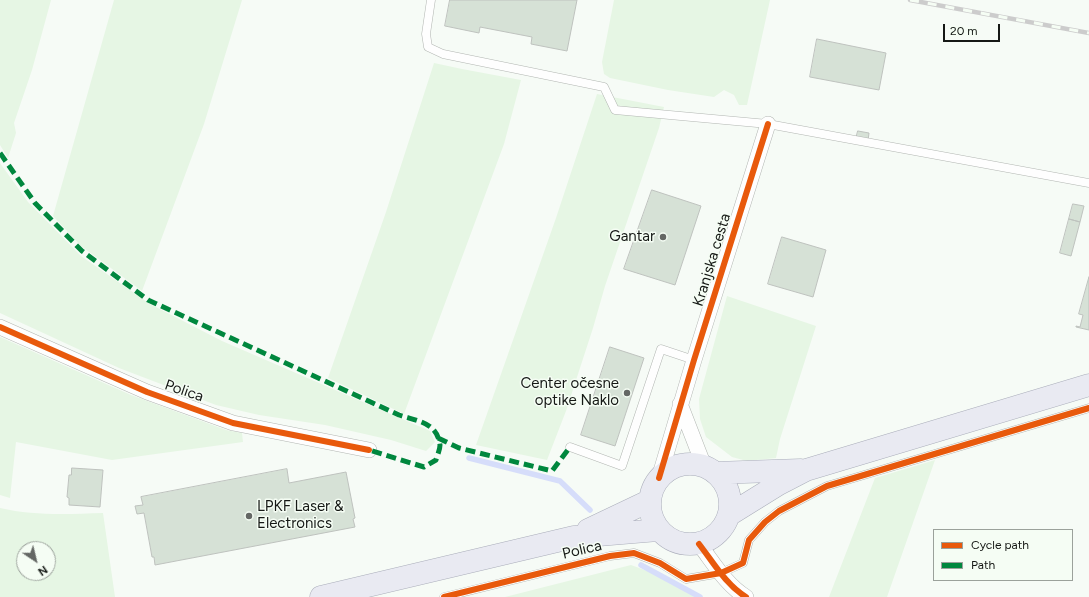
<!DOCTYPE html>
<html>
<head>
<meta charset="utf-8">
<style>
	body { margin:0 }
	#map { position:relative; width:1089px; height:597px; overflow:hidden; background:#f6fbf6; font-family:Figtree,sans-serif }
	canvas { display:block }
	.legend { position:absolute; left:933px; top:529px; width:140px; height:52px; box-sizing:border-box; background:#f5fdf4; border:1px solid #9ba19b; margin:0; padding:5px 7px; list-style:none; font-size:12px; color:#151815 }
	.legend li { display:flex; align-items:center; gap:8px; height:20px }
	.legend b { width:20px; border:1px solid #9ba19b }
	.north { position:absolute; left:16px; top:541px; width:40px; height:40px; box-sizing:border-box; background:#f5fdf4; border:1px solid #9ba19b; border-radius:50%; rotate:145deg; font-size:11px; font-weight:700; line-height:16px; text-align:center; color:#151815 }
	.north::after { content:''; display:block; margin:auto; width:14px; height:18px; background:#646764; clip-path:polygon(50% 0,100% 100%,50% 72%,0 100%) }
	.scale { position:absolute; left:943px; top:24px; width:57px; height:18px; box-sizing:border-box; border:2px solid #151815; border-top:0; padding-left:5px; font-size:12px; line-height:14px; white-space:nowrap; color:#151815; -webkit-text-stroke:3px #f5fdf4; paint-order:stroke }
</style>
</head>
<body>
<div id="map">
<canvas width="1089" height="597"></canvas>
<ul class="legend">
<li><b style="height:5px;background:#e8590c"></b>Cycle path</li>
<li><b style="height:5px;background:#00873e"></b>Path</li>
</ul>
<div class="north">N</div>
<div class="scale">20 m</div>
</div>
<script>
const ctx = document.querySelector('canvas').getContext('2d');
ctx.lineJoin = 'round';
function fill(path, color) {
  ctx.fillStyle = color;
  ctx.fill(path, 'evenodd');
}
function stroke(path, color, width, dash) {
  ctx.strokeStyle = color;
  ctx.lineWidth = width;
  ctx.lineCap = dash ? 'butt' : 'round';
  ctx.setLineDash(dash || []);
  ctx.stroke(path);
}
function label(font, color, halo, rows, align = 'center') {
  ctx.font = font + ' Figtree,sans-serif';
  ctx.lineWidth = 3;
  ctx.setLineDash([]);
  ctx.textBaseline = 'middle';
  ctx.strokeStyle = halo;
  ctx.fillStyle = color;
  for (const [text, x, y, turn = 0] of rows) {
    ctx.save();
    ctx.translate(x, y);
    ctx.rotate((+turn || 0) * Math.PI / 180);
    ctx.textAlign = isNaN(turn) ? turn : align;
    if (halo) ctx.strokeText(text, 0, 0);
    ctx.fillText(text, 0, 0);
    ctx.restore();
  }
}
fill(new Path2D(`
	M 0,0 L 51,0 L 32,70 L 14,123 L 16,133 L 8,158 L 0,145 Z
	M 114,0 L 242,0 L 204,124 L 142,291 L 81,246 L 53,216 Z
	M 614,0 L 770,0 L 747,105 L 739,105 L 734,95 L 724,90 L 714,97 L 668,90 L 610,78 L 604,74 L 602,62 Z
	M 434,63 L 462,69 L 521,80 L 504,144 L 404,414 L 328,378 L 386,212 Z
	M 597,94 L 664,107 L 659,128 L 605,286 L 593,328 L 566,411 L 547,460 L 476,445 L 556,218 Z
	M 0,163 L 28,202 L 81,256 L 150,304 L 222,341 L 430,431 L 435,442 L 426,451 L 391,440 L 325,425 L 259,415 L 216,405 L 119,368 L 0,313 Z
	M 727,296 L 816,326 L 780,439 L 776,458 L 747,461 L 732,457 L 706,437 L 700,419 L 699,399 Z
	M 0,337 L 131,395 L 226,430 L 242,433 L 243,442 L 112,460 L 16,442 L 10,498 L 0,495 Z
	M 935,460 L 887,597 L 829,597 L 875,478 Z
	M 0,508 C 34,516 68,514 103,513 L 115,597 L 0,597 ZM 24,549 L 48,549 L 48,573 L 24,573 Z
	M 631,565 L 661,576 L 702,597 L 505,597 Z`), '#e6f6e4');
stroke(new Path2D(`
	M 469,458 L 560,481 L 590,510
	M 641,565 L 700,597`), '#d6ddfa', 5.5);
const building = new Path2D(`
	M 450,0 L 577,0 L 567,51 L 531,44 L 532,37 L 480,27 L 479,33 L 445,26 Z
	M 817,39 L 886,53 L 879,90 L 810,77 Z
	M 858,131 L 869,133 L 868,141 L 856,139 Z
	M 652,190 L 701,206 L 675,285 L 624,269 Z
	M 1073,204 L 1084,206 L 1080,222 L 1069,219 Z
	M 1069,219 L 1080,222 L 1071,256 L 1060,253 Z
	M 782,237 L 826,250 L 813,297 L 768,284 Z
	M 1089,277 L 1089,330 L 1076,327 L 1076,326 L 1080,327 L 1083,315 L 1079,314 Z
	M 610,347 L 644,358 L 615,446 L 581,435 Z
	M 72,468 L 103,470 L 100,507 L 69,505 L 69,498 L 67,497 L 69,475 L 71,475 Z
	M 287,469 L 289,483 L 346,472 L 355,518 L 353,519 L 355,527 L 155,565 L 154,557 L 152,557 L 144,513 L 137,514 L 135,506 L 143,505 L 141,497 Z`);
fill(building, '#d6e1d6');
stroke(building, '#bec2be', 1);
const service = new Path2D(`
	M 431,0 L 426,34 L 428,47 L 443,54 L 604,87 L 615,110 L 768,124 L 1089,183
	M 570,447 L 622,466 L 661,349 L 694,360
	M 444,597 L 610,556 L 634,553 L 660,563 L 686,579 L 721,573 L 743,563 L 749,540 L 765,522 L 779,511 L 827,486 L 1089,408`);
const minor = new Path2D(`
	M 0,327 L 147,392 L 233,423 L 369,450
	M 680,404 L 704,466
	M 659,478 L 694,360 L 768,124
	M 699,544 C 713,562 726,585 746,597`);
const primary = new Path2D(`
	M650 504a40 40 0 1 1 80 0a40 40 0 1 1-80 0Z
	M 715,473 L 801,470
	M 729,515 L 779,484 L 806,470 L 1089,385
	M 588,530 L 649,501
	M 321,597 L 574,537 L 658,530`);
stroke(service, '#b2b6b2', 9);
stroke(minor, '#b2b6b2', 16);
stroke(primary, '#aaadba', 23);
stroke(service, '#fefefe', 8);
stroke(minor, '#fefefe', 15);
stroke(primary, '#e9eaf2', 22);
const rail = new Path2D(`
	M 910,0 L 1089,33`);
stroke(rail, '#ccc', 4.5);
stroke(rail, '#f5fdf4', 3, [9]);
stroke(new Path2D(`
	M 0,153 L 35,203 L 82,251 L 148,300 L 399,415 C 417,421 437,422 440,445 C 440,450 437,456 436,460 L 424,467 L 369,450
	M 438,438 L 459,448 L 552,471 L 570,447`), '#00873e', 5, [10, 5]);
stroke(new Path2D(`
	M 0,327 L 147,392 L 233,423 L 369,450
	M 659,478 L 694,360 L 768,124
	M 699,544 C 713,562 726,585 746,597
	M 444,597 L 610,556 L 634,553 L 660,563 L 686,579 L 721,573 L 743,563 L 749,540 L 765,522 L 779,511 L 827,486 L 1089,408`), '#e8590c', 6);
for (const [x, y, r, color] of [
	[663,237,4,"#646764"],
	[627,393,4,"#646764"],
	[249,516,4,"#646764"]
]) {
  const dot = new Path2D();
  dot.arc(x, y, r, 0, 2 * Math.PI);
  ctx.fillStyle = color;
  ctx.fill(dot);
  stroke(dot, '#f5fdf4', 1.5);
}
label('15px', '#151815', '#f5fdf4', [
	["Gantar",655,237],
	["Center očesne",619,384],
	["optike Naklo",619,401],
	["LPKF Laser &",257,507,"left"],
	["Electronics",257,524,"left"]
], 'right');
label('15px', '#151815', '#f5fdf4', [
	["Kranjska cesta",712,260,-73],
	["Polica",184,391,19],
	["Polica",582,550,-13]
]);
</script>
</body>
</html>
